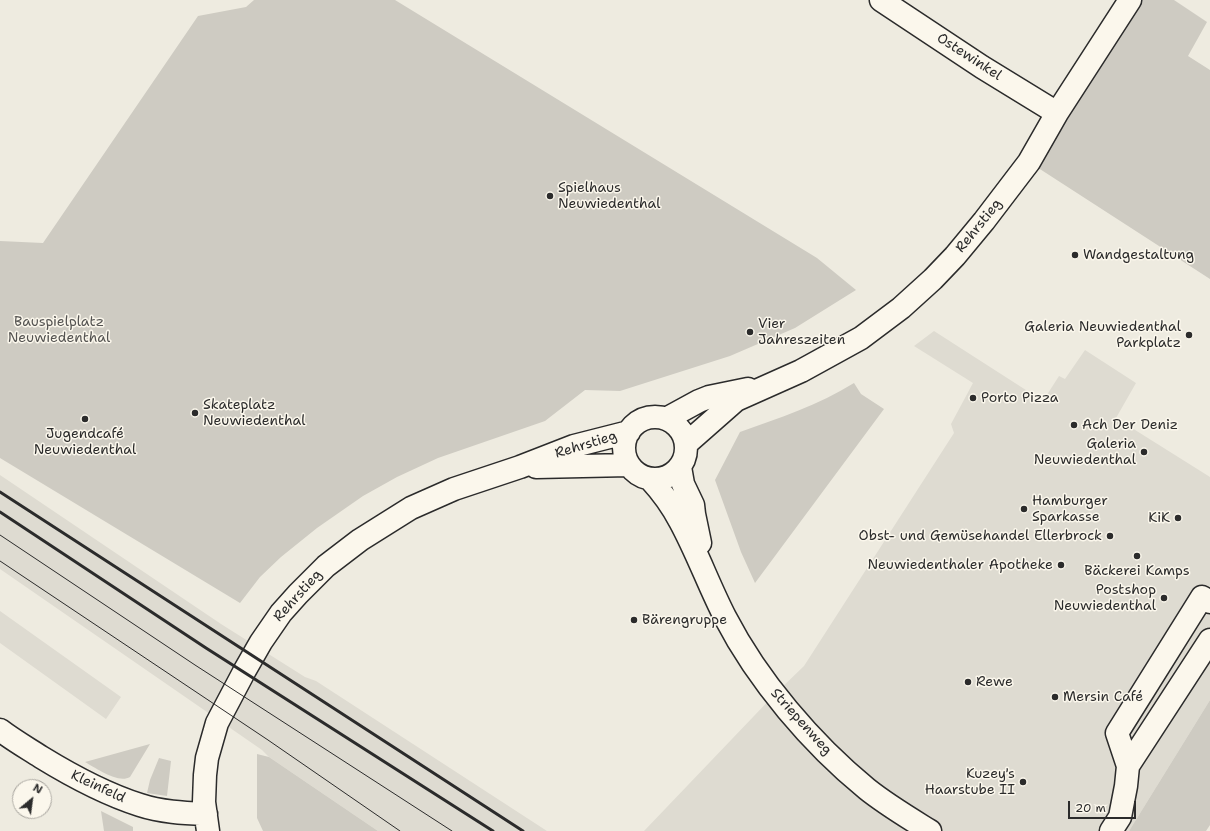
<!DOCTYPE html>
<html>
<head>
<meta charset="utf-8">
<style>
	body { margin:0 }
	#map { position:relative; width:1210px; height:831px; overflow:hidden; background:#eeebe0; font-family:"Shantell Sans",sans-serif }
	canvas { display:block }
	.north { position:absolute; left:12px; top:779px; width:40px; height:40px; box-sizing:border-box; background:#fbf7ec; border:1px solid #a8a59f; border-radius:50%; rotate:29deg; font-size:11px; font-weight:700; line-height:16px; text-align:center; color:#2b2b2b }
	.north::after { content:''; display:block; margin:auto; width:14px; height:18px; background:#2b2b2b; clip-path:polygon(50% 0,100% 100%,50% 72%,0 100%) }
	.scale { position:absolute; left:1068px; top:801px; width:68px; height:18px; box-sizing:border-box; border:2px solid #2b2b2b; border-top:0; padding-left:5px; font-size:12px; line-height:14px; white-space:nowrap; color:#2b2b2b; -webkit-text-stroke:3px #fbf7ec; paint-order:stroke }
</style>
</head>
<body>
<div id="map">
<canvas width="1210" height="831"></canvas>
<div class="north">N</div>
<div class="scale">20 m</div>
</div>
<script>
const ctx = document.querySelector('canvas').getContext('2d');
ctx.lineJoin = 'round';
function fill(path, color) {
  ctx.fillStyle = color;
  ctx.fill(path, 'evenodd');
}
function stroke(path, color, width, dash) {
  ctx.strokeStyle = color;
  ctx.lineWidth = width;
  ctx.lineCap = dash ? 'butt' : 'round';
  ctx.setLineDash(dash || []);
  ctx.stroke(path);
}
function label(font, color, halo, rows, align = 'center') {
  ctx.font = font + ' "Shantell Sans",sans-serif';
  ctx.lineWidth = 3;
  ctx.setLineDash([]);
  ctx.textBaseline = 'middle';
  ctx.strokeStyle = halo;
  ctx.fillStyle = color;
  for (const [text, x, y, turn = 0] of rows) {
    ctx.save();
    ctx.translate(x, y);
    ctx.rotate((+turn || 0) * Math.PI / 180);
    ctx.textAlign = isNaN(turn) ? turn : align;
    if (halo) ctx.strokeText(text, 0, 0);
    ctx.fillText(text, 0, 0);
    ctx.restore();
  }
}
fill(new Path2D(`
	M 934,331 L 1043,401 L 1059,376 L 1065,379 L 1085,350 L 1136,383 L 1116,418 L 1210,477 L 1210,586 L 1209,587 L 1210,588 L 1210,700 L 1129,831 L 644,831 L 775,694 L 804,666 L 954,433 L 951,424 L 973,383 L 914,346 Z
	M 0,475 L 221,624 L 305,677 L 316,681 L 547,831 L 378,831 L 269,757 L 262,750 L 0,569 Z
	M 0,611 L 121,697 L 106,719 L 0,643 Z`), '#dedbd1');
fill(new Path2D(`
	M 254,0 L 395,0 L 817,258 L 856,290 L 795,328 L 730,356 L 620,391 L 585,390 L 545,421 L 438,458 L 397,477 L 363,496 L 317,528 L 281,557 L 260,577 L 240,603 L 0,458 L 0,241 L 43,243 L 198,16 L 246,7 Z
	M 1130,0 L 1174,0 L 1207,22 L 1188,56 L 1210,70 L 1210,279 L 1029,162 Z
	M 854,383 L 861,394 L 884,409 L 755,583 L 741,552 L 715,480 L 740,432 C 779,418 819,405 854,383 Z
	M 1210,700 L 1210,825 L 1206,831 L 1129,831 Z
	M 150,744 L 130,777 C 118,784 96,768 85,762 Z
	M 257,754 L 269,757 L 378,831 L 263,831 L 257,818 Z
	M 159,758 L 171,761 L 167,796 L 147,793 L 150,780 Z
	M 101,811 L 133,827 L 133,831 L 104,831 Z`), '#cecbc2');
const minor = new Path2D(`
	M 881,0 L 982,67 L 1057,113
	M624 448a31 31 0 1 1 62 0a31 31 0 1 1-62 0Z
	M 666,419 L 699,401 L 709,397 L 748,389
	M 686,444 L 736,400 L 801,371 L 861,338 L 901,308 L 933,279 L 955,256 L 984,221 L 1029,162 L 1057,113 L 1130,0
	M 536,467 L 629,465
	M 680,467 L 683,484 L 693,505 L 694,514 L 700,543
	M 650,479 C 662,492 672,506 680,521 C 697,552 709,586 725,617 C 758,681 812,744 867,789 C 887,805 909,818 930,831
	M 0,730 C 13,740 27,748 41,757 C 72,776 105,794 140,805 C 161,812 184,813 206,814
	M 1128,766 L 1210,640
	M 208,831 L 204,802 L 205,775 L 207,758 L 217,723 L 245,670 L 261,642 L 281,613 L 298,594 L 326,566 L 360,540 L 411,508 L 454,489 L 520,467 L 574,446 L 629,432
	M 1111,831 L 1120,817 L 1126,786 L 1128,766 L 1117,733 L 1202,597 L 1210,602`);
stroke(minor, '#2b2b2b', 25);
stroke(minor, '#fbf7ec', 22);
stroke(new Path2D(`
	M 0,535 L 195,665 L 452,831
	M 0,561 L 268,740 L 400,831`), '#2b2b2b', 1);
stroke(new Path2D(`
	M 0,492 L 523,831
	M 0,512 L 206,648 L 493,831`), '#2b2b2b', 3);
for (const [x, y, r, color] of [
	[550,196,4,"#2b2b2b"],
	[1075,255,4,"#2b2b2b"],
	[750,332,4,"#2b2b2b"],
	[1189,335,4,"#2b2b2b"],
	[973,398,4,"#2b2b2b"],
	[195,413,4,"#2b2b2b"],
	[85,419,4,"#2b2b2b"],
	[1074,425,4,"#2b2b2b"],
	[1144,452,4,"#2b2b2b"],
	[1024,509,4,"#2b2b2b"],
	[1178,518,4,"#2b2b2b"],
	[1110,536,4,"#2b2b2b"],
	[1137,556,4,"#2b2b2b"],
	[1061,565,4,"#2b2b2b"],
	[1164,598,4,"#2b2b2b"],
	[634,620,4,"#2b2b2b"],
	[968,682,4,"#2b2b2b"],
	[1055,697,4,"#2b2b2b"],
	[1023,782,4,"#2b2b2b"]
]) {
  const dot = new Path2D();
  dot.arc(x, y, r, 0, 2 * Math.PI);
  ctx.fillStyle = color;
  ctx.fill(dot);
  stroke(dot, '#fbf7ec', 1.5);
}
label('14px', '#2b2b2b', '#fbf7ec', [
	["Ostewinkel",969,57,33],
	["Rehrstieg",979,226,-51],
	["Rehrstieg",586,445,-17],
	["Rehrstieg",298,596,-48],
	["Striepenweg",801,722,48],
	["Kleinfeld",98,787,25]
]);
label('14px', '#2b2b2b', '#fbf7ec', [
	["Spielhaus",558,188],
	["Neuwiedenthal",558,204],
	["Wandgestaltung",1083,255],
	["Vier",758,324],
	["Jahreszeiten",758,340],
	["Galeria Neuwiedenthal",1181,327,"right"],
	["Parkplatz",1181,343,"right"],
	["Porto Pizza",981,398],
	["Skateplatz",203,405],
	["Neuwiedenthal",203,421],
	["Ach Der Deniz",1082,425],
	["Jugendcafé",85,434,"center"],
	["Neuwiedenthal",85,450,"center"],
	["Galeria",1136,444,"right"],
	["Neuwiedenthal",1136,460,"right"],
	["Hamburger",1032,501],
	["Sparkasse",1032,517],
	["KiK",1170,518,"right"],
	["Obst- und Gemüsehandel Ellerbrock",1102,536,"right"],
	["Neuwiedenthaler Apotheke",1053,565,"right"],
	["Bäckerei Kamps",1137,571,"center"],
	["Postshop",1156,590,"right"],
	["Neuwiedenthal",1156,606,"right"],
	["Bärengruppe",642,620],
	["Rewe",976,682],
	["Mersin Café",1063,697],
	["Kuzey's",1015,774,"right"],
	["Haarstube II",1015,790,"right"]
], 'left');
label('14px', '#545351', '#fbf7ec', [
	["Bauspielplatz",59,322],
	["Neuwiedenthal",59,338]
]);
</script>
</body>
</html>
